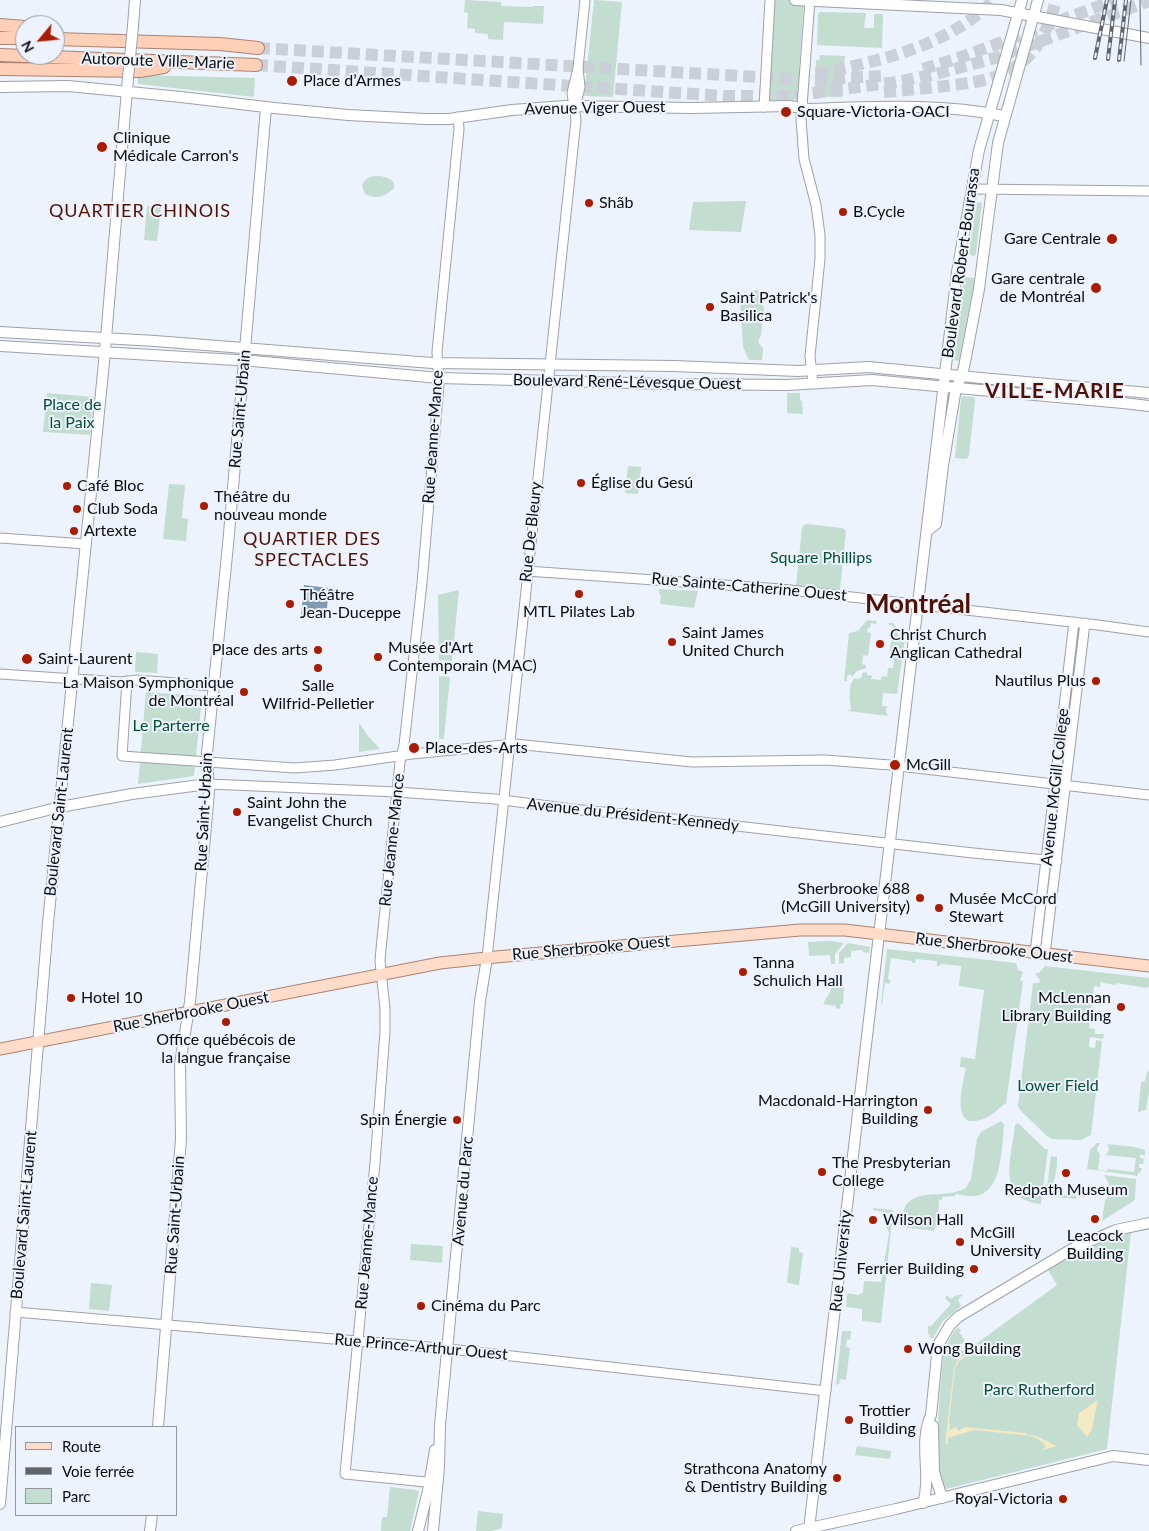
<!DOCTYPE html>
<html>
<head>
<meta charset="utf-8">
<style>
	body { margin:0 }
	#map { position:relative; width:1149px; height:1531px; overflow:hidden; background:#edf3fc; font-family:Lato,sans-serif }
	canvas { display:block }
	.legend { position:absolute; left:15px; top:1426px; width:162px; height:90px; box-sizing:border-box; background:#edf3fc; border:1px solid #92979d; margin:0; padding:6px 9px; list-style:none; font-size:15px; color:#0a0c0f }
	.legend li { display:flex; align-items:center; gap:10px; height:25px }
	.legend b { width:25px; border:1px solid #92979d }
	.north { position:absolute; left:15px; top:15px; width:50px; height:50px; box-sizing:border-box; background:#edf3fc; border:1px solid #92979d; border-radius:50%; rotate:242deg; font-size:14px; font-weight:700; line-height:20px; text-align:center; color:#0a0c0f }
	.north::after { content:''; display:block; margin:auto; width:18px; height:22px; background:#aa1b00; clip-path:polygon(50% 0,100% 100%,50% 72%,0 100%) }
</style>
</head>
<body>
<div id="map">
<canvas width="1149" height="1531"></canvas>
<ul class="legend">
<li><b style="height:6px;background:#ffdcc9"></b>Route</li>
<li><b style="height:6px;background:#616469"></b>Voie ferrée</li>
<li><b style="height:14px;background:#c3ddd0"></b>Parc</li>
</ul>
<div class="north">N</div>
</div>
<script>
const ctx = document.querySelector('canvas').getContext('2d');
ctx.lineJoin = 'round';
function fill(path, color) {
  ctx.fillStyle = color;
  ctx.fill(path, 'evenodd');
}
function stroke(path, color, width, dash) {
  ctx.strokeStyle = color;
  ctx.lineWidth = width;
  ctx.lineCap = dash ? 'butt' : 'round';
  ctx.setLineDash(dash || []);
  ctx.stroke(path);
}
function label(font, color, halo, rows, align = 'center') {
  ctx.font = font + ' Lato,sans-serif';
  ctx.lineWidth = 4;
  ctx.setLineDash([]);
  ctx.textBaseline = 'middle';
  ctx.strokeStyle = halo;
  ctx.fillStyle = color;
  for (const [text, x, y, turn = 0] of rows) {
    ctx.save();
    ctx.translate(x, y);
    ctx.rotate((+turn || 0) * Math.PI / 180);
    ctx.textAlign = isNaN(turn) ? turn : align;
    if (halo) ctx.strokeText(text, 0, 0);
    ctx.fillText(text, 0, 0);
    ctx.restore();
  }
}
fill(new Path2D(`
	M 465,0 L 501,2 L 501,6 L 533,7 L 533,6 L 544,6 L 543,24 L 504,22 L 503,40 L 488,39 L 488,34 L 475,33 L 475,29 L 467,28 L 468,13 L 464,12 Z
	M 594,0 L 622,2 L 613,97 L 584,96 Z
	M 774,0 L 804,0 L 797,98 L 791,102 L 773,101 L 769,98 Z
	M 820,12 L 866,13 L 864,28 L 874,28 L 874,14 L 883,14 L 882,48 L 817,45 L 818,14 Z
	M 820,55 L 845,56 L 842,97 L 814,97 L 816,60 L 819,60 Z
	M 138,75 L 255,78 L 254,97 L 138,84 Z
	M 381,176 C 388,178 396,180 394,188 C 386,196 376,200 365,194 L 362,186 C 365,176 373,176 381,176 Z
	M 746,201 L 741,232 L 689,230 L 693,202 Z
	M 980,202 L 982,203 L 976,253 L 975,256 L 970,255 L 969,251 L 977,203 Z
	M 147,206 L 161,207 L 157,241 L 144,240 Z
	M 964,277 L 975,278 L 959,361 L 954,360 Z
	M 757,290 L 769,291 L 769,294 L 761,296 L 760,300 L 764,308 L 761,335 L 758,342 L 763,348 L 762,360 L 749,360 L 743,347 L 740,299 Z
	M 47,393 L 93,397 L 90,435 L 43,432 Z
	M 787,393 L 800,393 L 800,400 L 802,401 L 803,414 L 787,413 Z
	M 963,396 L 974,397 L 975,400 L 969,455 L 968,458 L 964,459 L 955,458 L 961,398 Z
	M 628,466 L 641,467 L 638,494 L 625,493 Z
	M 169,484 L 185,485 L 182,518 L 188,519 L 186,541 L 163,539 Z
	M 808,524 L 842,528 L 846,531 L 840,591 L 798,588 L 796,586 L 802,528 L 804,525 Z
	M 659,589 L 698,591 L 694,608 L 660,604 L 661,595 L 659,594 Z
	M 459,590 L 452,661 L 439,660 L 438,595 Z
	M 867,620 L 877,621 L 876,624 L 871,623 L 870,628 L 868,628 L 867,632 L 871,633 L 868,656 L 863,655 L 862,664 L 866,665 L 866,668 L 857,671 L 852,677 L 850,674 L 847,676 L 847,681 L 844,681 L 849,633 L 858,631 Z
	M 888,623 L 894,623 L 898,635 L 905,639 L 897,694 L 883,693 L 882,706 L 890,707 L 886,708 L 886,712 L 888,716 L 848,711 L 851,709 C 850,700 847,685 855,678 L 858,679 L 862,677 L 862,673 L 867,672 L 867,675 L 872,676 L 871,679 L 881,680 L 882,676 L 887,677 L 888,668 L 893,668 L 894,659 L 889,658 L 893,626 L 889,625 Z
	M 136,652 L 158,654 L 157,673 L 135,672 Z
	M 439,676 L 450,677 L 444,739 L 439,739 Z
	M 146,692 L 202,696 L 194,776 L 138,784 Z
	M 359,723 L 368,736 L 380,749 L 359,752 Z
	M 831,941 L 844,943 L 835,954 L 835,964 L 831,964 L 830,955 L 809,956 L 808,942 Z
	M 848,943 L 870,947 L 869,953 L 863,952 L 862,950 L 851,951 L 851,957 L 844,958 L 844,963 L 839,964 L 839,953 Z
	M 887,949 L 1016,963 L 1018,970 L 1023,972 L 1020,980 L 1023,981 L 1006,1103 C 998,1109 991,1117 980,1120 C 950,1130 963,1082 966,1068 L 960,1067 L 961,1057 L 975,1059 L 984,990 L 959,986 L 961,966 L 941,964 L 940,966 L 937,966 L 937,961 L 916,959 L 915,963 L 912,963 L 912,961 L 891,958 L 888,979 L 890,980 L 890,984 L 885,983 L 882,1004 L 881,1004 Z
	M 1045,966 L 1149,978 L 1149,986 L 1147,988 L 1117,983 L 1116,985 L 1103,983 L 1101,981 L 1100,987 L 1094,986 L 1089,1028 L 1095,1029 L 1095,1034 L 1104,1034 L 1103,1039 L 1090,1037 L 1089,1047 L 1095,1048 L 1096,1040 L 1102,1041 L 1091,1135 L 1081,1140 L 1053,1139 L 1047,1136 L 1021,1111 L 1018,1106 L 1033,983 L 1039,983 L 1040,980 L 1035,974 L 1040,972 Z
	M 844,986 L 843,1004 L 841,1004 L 840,1009 L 836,1008 L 836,1006 L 823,1004 L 832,988 Z
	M 1149,1070 L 1149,1092 L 1146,1110 L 1138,1112 L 1141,1082 L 1145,1081 L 1147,1072 Z
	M 1001,1121 L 1004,1124 C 1002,1145 1003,1193 975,1196 C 969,1197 962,1195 956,1194 L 955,1196 L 942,1197 L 942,1200 L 939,1200 L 938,1219 L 934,1231 L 902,1227 C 900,1181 940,1202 966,1188 L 971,1179 L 977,1139 L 981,1132 Z
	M 1018,1123 L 1045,1149 L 1048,1149 L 1041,1204 C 995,1200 1012,1156 1015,1125 Z
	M 1097,1143 L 1101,1143 L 1098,1146 L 1097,1151 L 1100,1154 L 1098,1170 L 1107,1171 L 1108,1169 L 1134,1172 L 1136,1158 L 1105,1155 L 1108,1153 L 1109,1148 L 1107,1144 L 1135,1147 L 1145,1150 L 1145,1155 L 1140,1155 L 1140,1158 L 1144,1159 L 1143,1164 L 1139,1164 L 1139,1168 L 1142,1168 L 1140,1173 L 1138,1172 L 1138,1176 L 1087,1169 L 1090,1150 Z
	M 1051,1156 L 1057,1157 L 1057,1166 L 1053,1187 L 1055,1188 C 1063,1202 1070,1192 1077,1188 L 1076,1199 L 1046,1196 Z
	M 1104,1175 L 1136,1179 L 1135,1200 L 1102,1221 L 1105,1199 L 1107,1200 L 1109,1184 Z
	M 873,1208 L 892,1210 L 893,1212 L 881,1323 L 862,1321 L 862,1309 L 846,1307 L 847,1293 L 859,1295 L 863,1292 L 864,1281 L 881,1282 L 889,1233 L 887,1228 L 888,1213 L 873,1210 Z
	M 1131,1232 L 1107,1449 L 946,1489 L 943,1487 C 933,1444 940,1399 943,1356 C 946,1345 951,1335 958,1327 L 961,1331 L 959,1332 L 965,1341 L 958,1346 L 961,1351 L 972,1345 L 973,1346 L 1057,1285 L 1048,1270 L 1084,1250 Z
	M 411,1244 L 443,1246 L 442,1263 L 410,1260 Z
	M 791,1247 L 799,1248 L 799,1252 L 803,1253 L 799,1285 L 787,1283 Z
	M 91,1283 L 112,1285 L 109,1311 L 89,1309 Z
	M 963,1294 L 958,1300 L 961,1306 L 943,1321 L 933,1338 L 929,1337 L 930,1334 L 928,1334 L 928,1326 L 931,1326 L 951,1304 L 945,1298 L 947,1295 L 951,1299 L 955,1296 Z
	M 842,1331 L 851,1331 L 850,1340 L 847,1339 L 846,1347 L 850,1348 L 846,1380 L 840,1379 L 839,1384 L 836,1385 Z
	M 857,1446 L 891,1451 L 890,1459 L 855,1455 Z
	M 390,1487 L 416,1490 L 419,1492 L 410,1531 L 381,1531 L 382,1517 L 387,1517 Z
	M 478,1511 L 503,1514 L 502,1528 L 492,1531 L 476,1531 Z`), '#c3ddd0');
fill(new Path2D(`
	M 969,1352 L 970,1353 L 959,1361 L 955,1368 L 949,1421 L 950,1430 L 956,1427 L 959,1431 L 965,1427 L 1026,1433 L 1027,1435 C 1042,1435 1046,1443 1058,1446 L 1042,1450 L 1042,1449 L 1045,1448 L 1045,1445 L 1038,1439 L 1030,1436 L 974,1430 L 948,1438 L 948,1444 L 945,1444 L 954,1368 L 958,1359 Z
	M 1098,1400 L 1092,1429 L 1087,1437 L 1077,1425 L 1079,1413 Z`), '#f3e9c4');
fill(new Path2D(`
	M 304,585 L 329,588 L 326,618 L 301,616 Z`), '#7e9bb1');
stroke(new Path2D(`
	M 258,48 L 810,80 L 881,76
	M 256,65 L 724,96 L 792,96 L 896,82 L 936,74 L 995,58 L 1149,1
	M 923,69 L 959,58 L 1116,0
	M 816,74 C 879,61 947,47 994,0
	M 884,92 C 907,90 930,88 953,85 C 1013,79 1041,60 1056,0`), '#cbd0d8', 12, [12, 6]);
const tertiary = new Path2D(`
	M 810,0 L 801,119 L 804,159 L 816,205 L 820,235 L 820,259 L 810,356 L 813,383
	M 576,104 L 580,87 L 578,68 L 585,0
	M 764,107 L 770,0
	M 972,189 L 1149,191
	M 0,538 L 86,544
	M 527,571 L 781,589 L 1098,625 L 1149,632
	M 0,674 L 121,682 L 137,680 L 213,686
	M 127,681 L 122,756 L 295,768 L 335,765 L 412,754 L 515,744 L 692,762 L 825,760 L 890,765 L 1149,795
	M 208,784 L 397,792 L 495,799 L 572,809 L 693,821 L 973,853 L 1057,861
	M 1035,953 L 1074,622
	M 1045,954 L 1085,623
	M 487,958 L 576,120 L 572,93 L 578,68
	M 15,1312 L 440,1348 L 826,1391
	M 436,1483 L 345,1474 L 375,1163 L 385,1032 L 385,1009 L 380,961 L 381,949 L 400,762 L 404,745 L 422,583 L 439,385 L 437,352 L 459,129 L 458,117`);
const secondary = new Path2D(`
	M 795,0 L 1001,10 L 1149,38
	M 133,26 L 135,0
	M 0,87 L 68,86 L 181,97 L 274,108 L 348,115 L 425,119 L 449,119 L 512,110 L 565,106 L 692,108 L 789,106 L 809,109 C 875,107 940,103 1004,116
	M 0,332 L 155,341 L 432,363 L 674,366 L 798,371 L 869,367 L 981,378
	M 0,346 L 253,361 L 439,378 L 669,384 L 787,385 L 872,380 L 980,390
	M 1123,403 L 1149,406
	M 927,531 L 936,524 L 943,466 L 955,394 L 964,367 L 979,289 L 998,143 L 1038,0
	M 0,822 L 60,807 L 132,794 L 208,784
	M 933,1426 L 934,1472 L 942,1498
	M 158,1427 L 181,1139 L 180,1064 L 190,1002 L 206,826 L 209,791 L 207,753 L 228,545 L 266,108
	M 923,1503 C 932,1475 918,1443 931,1415 L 938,1345 L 950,1325 L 958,1317 L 1072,1249 L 1116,1230 L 1149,1223
	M 0,1504 L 48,923 L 104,362 L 128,78
	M 809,1529 L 957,272 L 979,150 L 1022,0
	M 150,1531 L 152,1515
	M 418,1531 L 428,1491 L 435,1450
	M 433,1531 L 439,1467 L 440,1425 L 480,1001 L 487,958
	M 796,1531 L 896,1509 L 1113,1456 L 1149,1460`);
const primary = new Path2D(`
	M 0,1049 L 440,963 L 496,957 L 800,930 L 845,930 L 1149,966`);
const trunk = new Path2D(`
	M 0,25 L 25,27
	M 0,38 L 25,38
	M 55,39 L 220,44 L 258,48
	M 0,55 L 256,65
	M 0,69 L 140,71 L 164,67`);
stroke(tertiary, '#9ca1aa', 11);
stroke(secondary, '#9ca1aa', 12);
stroke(primary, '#a98470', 13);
stroke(trunk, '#a98470', 14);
stroke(tertiary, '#fff', 9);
stroke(secondary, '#fff', 10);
stroke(primary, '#ffdcc9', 11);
stroke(trunk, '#ffd0b7', 12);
stroke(new Path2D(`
	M 1140,0 L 1141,65
	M 1124,61 L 1131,0`), '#616469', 1);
const rail = new Path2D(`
	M 1095,58 L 1107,0
	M 1108,59 L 1115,0
	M 1119,60 L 1126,0`);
stroke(rail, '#616469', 4);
stroke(rail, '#edf3fc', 2, [5.5]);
const secondaryBridge = new Path2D(`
	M 128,78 L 133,26
	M 981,378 L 1149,393
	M 980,390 L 1123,403`);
stroke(secondaryBridge, '#9ca1aa', 12, []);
stroke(secondaryBridge, '#fff', 10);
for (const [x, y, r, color] of [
	[292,81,6,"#aa1b00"],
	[786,112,6,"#aa1b00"],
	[102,147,6,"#aa1b00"],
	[589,203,5,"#aa1b00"],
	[843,212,5,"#aa1b00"],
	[1112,239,6,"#aa1b00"],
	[1096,288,6,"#aa1b00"],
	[710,307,5,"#aa1b00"],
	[581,483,5,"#aa1b00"],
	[67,486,5,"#aa1b00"],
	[204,506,5,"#aa1b00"],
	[77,509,5,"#aa1b00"],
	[74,531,5,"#aa1b00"],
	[579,594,5,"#aa1b00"],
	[290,604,5,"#aa1b00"],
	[672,642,5,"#aa1b00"],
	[880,644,5,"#aa1b00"],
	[318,650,5,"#aa1b00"],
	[378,657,5,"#aa1b00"],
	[27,659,6,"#aa1b00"],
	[318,668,5,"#aa1b00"],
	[1096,681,5,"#aa1b00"],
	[244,692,5,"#aa1b00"],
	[414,748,6,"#aa1b00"],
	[895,765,6,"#aa1b00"],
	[237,812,5,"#aa1b00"],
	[920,898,5,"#aa1b00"],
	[939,908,5,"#aa1b00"],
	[743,972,5,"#aa1b00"],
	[71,998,5,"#aa1b00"],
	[1121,1007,5,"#aa1b00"],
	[226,1022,5,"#aa1b00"],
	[928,1110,5,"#aa1b00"],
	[457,1120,5,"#aa1b00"],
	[822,1172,5,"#aa1b00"],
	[1066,1173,5,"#aa1b00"],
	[1095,1219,5,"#aa1b00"],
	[873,1220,5,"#aa1b00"],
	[960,1242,5,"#aa1b00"],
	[974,1269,5,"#aa1b00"],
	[421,1306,5,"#aa1b00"],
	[908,1349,5,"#aa1b00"],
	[849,1420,5,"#aa1b00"],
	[837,1478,5,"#aa1b00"],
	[1063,1499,5,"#aa1b00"]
]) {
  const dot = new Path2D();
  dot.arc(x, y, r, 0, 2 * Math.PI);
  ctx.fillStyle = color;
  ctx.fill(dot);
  stroke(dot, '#edf3fc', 2);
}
label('16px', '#0a0c0f', '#edf3fc', [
	["Autoroute Ville-Marie",158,61,2],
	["Avenue Viger Ouest",595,108,-1],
	["Boulevard Robert-Bourassa",961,263,-82],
	["Boulevard René-Lévesque Ouest",627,382,1],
	["Rue Saint-Urbain",240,409,-85],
	["Rue Jeanne-Mance",433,437,-86],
	["Rue De Bleury",531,532,-84],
	["Rue Sainte-Catherine Ouest",749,587,5],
	["Avenue McGill College",1055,787,-84],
	["Boulevard Saint-Laurent",59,812,-84],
	["Rue Saint-Urbain",204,812,-87],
	["Avenue du Président-Kennedy",633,815,6],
	["Rue Jeanne-Mance",392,840,-84],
	["Rue Sherbrooke Ouest",591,948,-5],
	["Rue Sherbrooke Ouest",994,948,7],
	["Rue Sherbrooke Ouest",191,1012,-11],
	["Avenue du Parc",463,1191,-85],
	["Boulevard Saint-Laurent",24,1215,-85],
	["Rue Saint-Urbain",175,1215,-86],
	["Rue Jeanne-Mance",367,1243,-85],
	["Rue University",841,1261,-84],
	["Rue Prince-Arthur Ouest",421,1347,5]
]);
label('16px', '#0a0c0f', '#edf3fc', [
	["Place d’Armes",303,81],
	["Square-Victoria-OACI",797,112],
	["Clinique",113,138],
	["Médicale Carron's",113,156],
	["Shãb",599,203],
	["B.Cycle",853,212],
	["Gare Centrale",1101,239,"right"],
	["Gare centrale",1085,279,"right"],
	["de Montréal",1085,297,"right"],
	["Saint Patrick's",720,298],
	["Basilica",720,316],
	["Église du Gesú",591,483],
	["Café Bloc",77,486],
	["Théâtre du",214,497],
	["nouveau monde",214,515],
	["Club Soda",87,509],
	["Artexte",84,531],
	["Théâtre",300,595],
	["Jean-Duceppe",300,613],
	["MTL Pilates Lab",579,612,"center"],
	["Saint James",682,633],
	["United Church",682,651],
	["Christ Church",890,635],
	["Anglican Cathedral",890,653],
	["Musée d'Art",388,648],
	["Contemporain (MAC)",388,666],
	["Place des arts",308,650,"right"],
	["Saint-Laurent",38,659],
	["Nautilus Plus",1086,681,"right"],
	["La Maison Symphonique",234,683,"right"],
	["de Montréal",234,701,"right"],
	["Salle",318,686,"center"],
	["Wilfrid-Pelletier",318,704,"center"],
	["Place-des-Arts",425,748],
	["McGill",906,765],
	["Saint John the",247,803],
	["Evangelist Church",247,821],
	["Sherbrooke 688",910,889,"right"],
	["(McGill University)",910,907,"right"],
	["Musée McCord",949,899],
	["Stewart",949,917],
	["Tanna",753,963],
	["Schulich Hall",753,981],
	["Hotel 10",81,998],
	["McLennan",1111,998,"right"],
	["Library Building",1111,1016,"right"],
	["Office québécois de",226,1040,"center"],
	["la langue française",226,1058,"center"],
	["Macdonald-Harrington",918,1101,"right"],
	["Building",918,1119,"right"],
	["Spin Énergie",447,1120,"right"],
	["The Presbyterian",832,1163],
	["College",832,1181],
	["Redpath Museum",1066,1190,"center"],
	["Wilson Hall",883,1220],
	["McGill",970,1233],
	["University",970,1251],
	["Leacock",1095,1236,"center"],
	["Building",1095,1254,"center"],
	["Ferrier Building",964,1269,"right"],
	["Cinéma du Parc",431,1306],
	["Wong Building",918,1349],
	["Trottier",859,1411],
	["Building",859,1429],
	["Strathcona Anatomy",827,1469,"right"],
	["& Dentistry Building",827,1487,"right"],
	["Royal-Victoria",1053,1499,"right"]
], 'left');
label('16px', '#064d36', '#edf3fc', [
	["Place de",72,405],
	["la Paix",72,423],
	["Square Phillips",821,558],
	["Le Parterre",171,726],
	["Lower Field",1058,1086],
	["Parc Rutherford",1039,1390]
]);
ctx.letterSpacing = '1px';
label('18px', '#520f04', '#edf3fc', [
	["QUARTIER CHINOIS",140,211],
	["QUARTIER DES",312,539],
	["SPECTACLES",312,560]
]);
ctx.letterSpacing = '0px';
ctx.letterSpacing = '1px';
label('bold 21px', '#520f04', '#edf3fc', [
	["VILLE-MARIE",1055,391]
]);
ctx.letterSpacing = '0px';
label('bold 26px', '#520f04', '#edf3fc', [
	["Montréal",918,605]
]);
</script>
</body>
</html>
